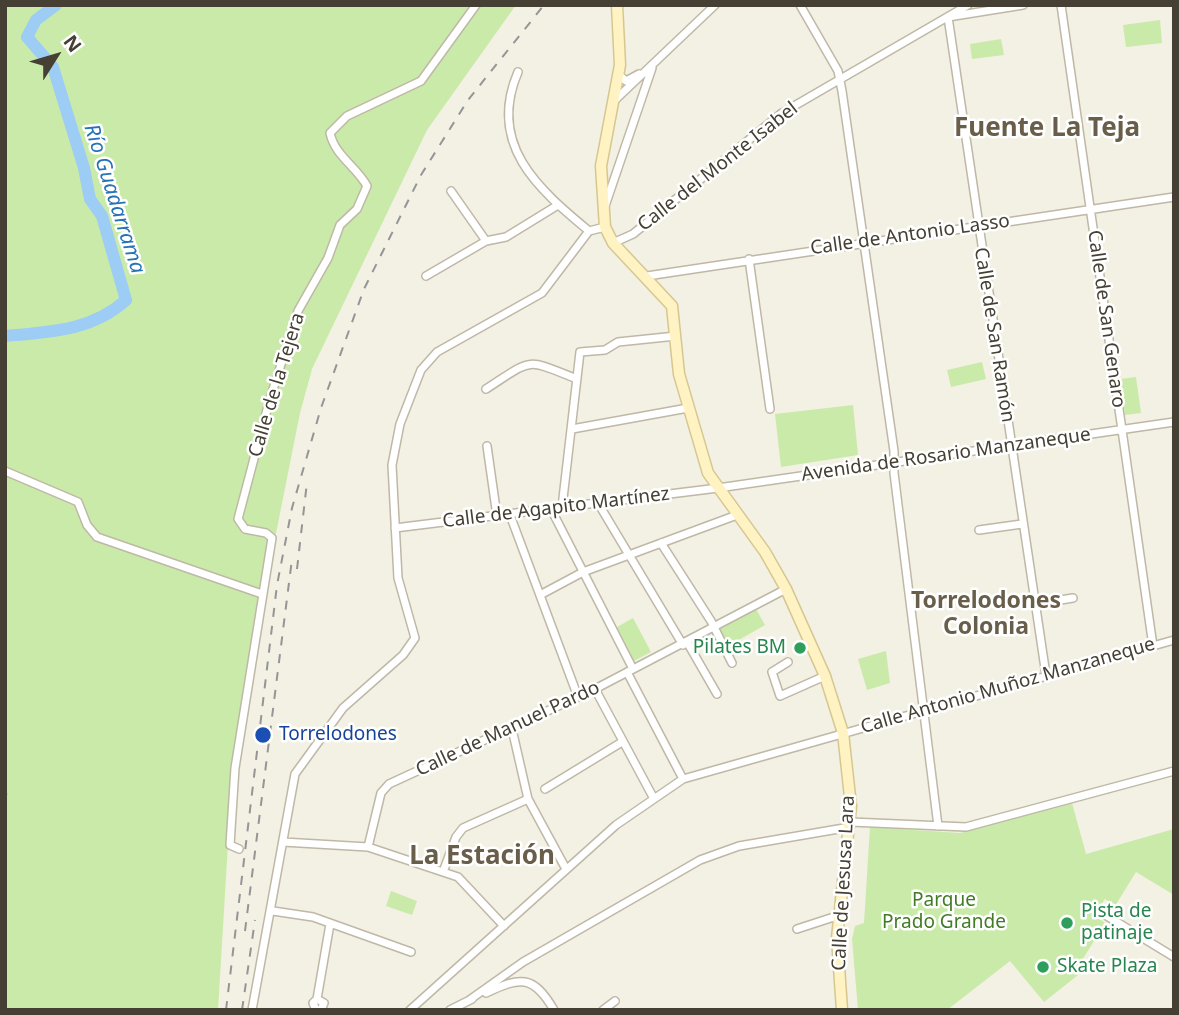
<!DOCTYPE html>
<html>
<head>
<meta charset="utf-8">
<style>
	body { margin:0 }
	#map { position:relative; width:1179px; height:1015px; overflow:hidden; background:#f3f0e4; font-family:"Noto Sans",sans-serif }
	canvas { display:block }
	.frame { position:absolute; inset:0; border:7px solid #464034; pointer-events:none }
	.north { position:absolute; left:21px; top:21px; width:70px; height:70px; -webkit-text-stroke:5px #fff; paint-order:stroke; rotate:53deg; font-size:19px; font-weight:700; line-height:28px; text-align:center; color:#464034 }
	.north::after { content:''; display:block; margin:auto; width:24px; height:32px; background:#464034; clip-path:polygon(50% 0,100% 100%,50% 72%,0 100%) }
</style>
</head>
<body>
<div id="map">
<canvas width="1179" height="1015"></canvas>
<div class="frame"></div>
<div class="north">N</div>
</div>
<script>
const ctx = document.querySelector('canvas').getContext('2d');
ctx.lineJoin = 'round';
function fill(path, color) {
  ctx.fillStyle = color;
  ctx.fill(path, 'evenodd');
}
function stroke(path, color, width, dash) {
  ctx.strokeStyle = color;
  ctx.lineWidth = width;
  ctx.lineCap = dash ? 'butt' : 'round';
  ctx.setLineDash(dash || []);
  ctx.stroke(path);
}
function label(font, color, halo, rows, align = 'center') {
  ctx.font = font + ' "Noto Sans",sans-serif';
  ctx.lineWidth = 5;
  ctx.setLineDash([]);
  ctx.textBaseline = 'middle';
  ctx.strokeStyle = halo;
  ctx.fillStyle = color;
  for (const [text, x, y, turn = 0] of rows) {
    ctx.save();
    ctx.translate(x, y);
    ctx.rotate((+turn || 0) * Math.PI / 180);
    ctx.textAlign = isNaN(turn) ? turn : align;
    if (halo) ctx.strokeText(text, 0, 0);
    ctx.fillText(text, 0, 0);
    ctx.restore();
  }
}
fill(new Path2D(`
	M 5,5 L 516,5 L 427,130 L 312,369 L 300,413 L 234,744 L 218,1010 L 5,1010 Z
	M 1160,20 L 1162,43 L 1126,47 L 1123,25 Z
	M 1001,39 L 1004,55 L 972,59 L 970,44 Z
	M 982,362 L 986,379 L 951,387 L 947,370 Z
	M 1136,377 L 1141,413 L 1125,415 L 1120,379 Z
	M 853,405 L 858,455 L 781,467 L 775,414 Z
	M 756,609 L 765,625 L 730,645 L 726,639 L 722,641 L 716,631 Z
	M 633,618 L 651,652 L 634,661 L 617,627 Z
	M 886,651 L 890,683 L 867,690 L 858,659 Z
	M 1072,803 L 1086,854 L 1174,829 L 1174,895 L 1136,872 L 1115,906 L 1105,899 L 1094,915 L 1105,923 L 1081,962 L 1083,971 L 1044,1002 L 1010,961 L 947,1010 L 858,1010 L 852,939 L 855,926 L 864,923 L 870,827 L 960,833 Z
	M 391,891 L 417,901 L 412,915 L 386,906 Z`), '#caeaaa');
stroke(new Path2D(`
	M 5,795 L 7,794
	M 210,1010 L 217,1010`), '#9dccf4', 2);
stroke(new Path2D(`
	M 5,336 C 49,332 92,331 126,300 L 102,216 L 90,199 L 84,168 L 53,67 L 27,37 L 36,20 L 56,5`), '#9dccf4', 12);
const minor = new Path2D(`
	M 800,5 L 838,71 L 842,91 L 894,451 L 894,473 L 938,826
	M 1023,5 L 948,17 L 1046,675
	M 1061,5 L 1153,646
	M 518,72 C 487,144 537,188 589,231
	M 619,75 L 626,81 L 639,74
	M 614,101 L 715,5
	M 451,191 L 486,241
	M 605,206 L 652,68
	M 613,243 L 633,234 L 782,113 L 968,5
	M 749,259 L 770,409
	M 426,276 L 486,241 L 506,237 L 558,205
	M 647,276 L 1174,197
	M 486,389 C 534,358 524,358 577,379
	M 572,429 L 688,408
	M 487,446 L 497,516
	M 5,471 L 78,502 L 87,525 L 97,537 L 262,594
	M 598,503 L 683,645
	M 562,507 L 580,352 L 605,350 L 618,342 L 676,336
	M 551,509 L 633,669
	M 510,515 L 578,697
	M 395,528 L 718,488 L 1174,422
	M 979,530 L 1022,524
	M 661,543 L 711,621 L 732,663
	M 540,595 L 583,572 L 737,515
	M 1035,604 L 1073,598
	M 687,642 L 717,694
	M 788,662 L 772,672 L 780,696 L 825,676
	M 627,672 L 683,779
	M 595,689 L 653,797
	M 512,729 L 528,799 L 566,869
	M 545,789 L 622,742
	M 851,822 L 966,827 L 1174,771
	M 283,842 L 368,847 L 458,877 L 504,926
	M 368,847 L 381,793 L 389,784 L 595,689 L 786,589
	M 239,849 L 230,845 L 235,768 L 272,538 L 266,533 L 245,529 L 238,519 L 269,402 L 298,311 L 328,258 L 340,225 L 357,209 L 367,186 C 356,166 335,156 330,133 L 347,116 L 421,81 L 476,5
	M 443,872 L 456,837 L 463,828 L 528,799
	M 273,911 L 313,917 L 411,952
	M 1102,913 L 1174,957
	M 797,929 L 840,915
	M 486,993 C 520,977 533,974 554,1010
	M 317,999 L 330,924
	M 468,1001 L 523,962 L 700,860 L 739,846 L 850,827
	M 252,1010 L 295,774 L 343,708 L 403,655 L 415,638 L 398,578 L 392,465 L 400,424 L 421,370 L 437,352 L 542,293 L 589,231 L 605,227
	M 316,1010 L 313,1003 L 317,999 L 324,1003 L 321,1010
	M 410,1010 L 616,825 L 683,779 L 1174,640
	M 450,1010 L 472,999
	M 603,1010 L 615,1001`);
const secondary = new Path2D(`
	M 617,5 L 620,65 L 601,166 L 605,227 L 613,243 L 672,306 L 679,374 L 708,473 L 765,552 L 786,589 L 825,676 L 843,733 L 851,806 L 837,938 L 842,1010`);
stroke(minor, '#bfb8a7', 10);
stroke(secondary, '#d6c791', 13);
stroke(minor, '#fff', 7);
stroke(secondary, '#fff3c3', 10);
stroke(new Path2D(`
	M 297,569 L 307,482
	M 245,931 L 292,559
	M 226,1010 L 277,585 L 292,508 L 321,408 L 364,289 L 421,175 L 468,100 L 544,5
	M 242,1010 L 255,920`), '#959595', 2, [9, 9]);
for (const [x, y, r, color] of [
	[800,648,7,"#2e9e5b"],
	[263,735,9,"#1a4fb4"],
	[1067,923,7,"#2e9e5b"],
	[1043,967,7,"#2e9e5b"]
]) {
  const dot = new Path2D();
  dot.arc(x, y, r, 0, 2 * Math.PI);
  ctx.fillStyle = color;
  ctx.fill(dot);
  stroke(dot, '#fff', 2.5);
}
label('19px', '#464034', '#fff', [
	["Calle del Monte Isabel",718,167,-38],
	["Calle de Antonio Lasso",910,235,-8],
	["Calle de San Genaro",1106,319,82],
	["Calle de San Ramón",994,335,81],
	["Calle de la Tejera",277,385,-73],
	["Avenida de Rosario Manzaneque",946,455,-8],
	["Calle de Agapito Martínez",556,508,-7],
	["Calle Antonio Muñoz Manzaneque",1008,686,-16],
	["Calle de Manuel Pardo",508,729,-25],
	["Calle de Jesusa Lara",844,883,-87]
]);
label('19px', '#27864d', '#fff', [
	["Pilates BM",786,648,"right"],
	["Pista de",1081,912],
	["patinaje",1081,934],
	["Skate Plaza",1057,967]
], 'left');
label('19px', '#164399', '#fff', [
	["Torrelodones",279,735]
], 'left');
label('19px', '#417b24', '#fff', [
	["Parque",944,901],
	["Prado Grande",944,923]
]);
label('italic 21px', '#2773b8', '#fff', [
	["Río Guadarrama",114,199,72]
]);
label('bold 23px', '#695e4a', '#fff', [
	["Torrelodones",986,601],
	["Colonia",986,627]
]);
label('bold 26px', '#695e4a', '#fff', [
	["Fuente La Teja",1047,129],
	["La Estación",482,857]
]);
</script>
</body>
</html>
